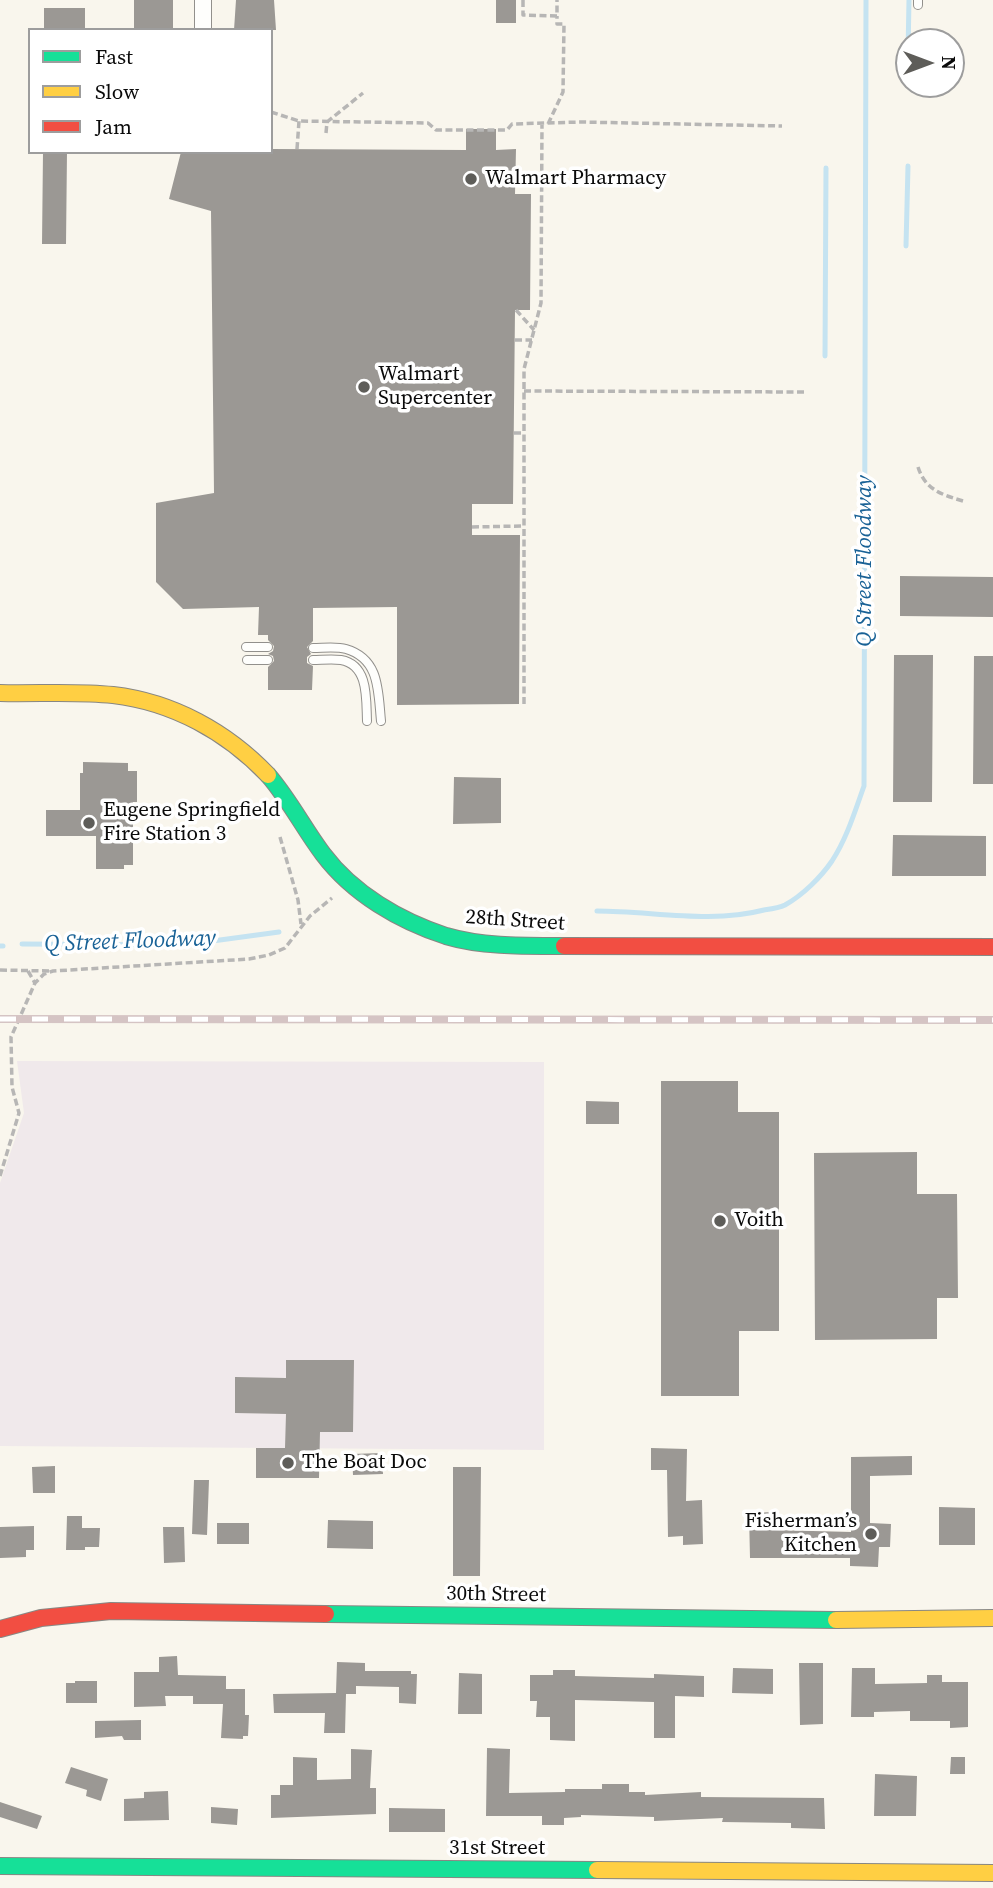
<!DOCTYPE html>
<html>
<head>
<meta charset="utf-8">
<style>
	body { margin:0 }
	#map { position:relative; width:993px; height:1888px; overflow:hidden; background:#f9f6ed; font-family:"Source Serif 4",serif }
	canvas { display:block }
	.legend { position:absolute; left:28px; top:28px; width:245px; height:126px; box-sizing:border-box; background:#fff; border:2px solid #9d9d9d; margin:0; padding:9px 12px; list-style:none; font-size:21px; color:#0a0a0a }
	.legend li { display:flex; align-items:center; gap:14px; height:35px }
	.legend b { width:35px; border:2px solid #9d9d9d }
	.north { position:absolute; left:895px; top:28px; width:70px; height:70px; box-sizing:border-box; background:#fff; border:2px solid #9d9d9d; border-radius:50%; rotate:90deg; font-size:19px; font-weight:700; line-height:28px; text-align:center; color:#0a0a0a }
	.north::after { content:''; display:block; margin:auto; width:24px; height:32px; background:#5e5d59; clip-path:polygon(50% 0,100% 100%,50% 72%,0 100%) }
</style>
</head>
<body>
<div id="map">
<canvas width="993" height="1888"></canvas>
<ul class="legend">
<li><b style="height:9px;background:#16e098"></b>Fast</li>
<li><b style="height:9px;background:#ffcf43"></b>Slow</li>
<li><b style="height:9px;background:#f24e42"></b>Jam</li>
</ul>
<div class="north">N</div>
</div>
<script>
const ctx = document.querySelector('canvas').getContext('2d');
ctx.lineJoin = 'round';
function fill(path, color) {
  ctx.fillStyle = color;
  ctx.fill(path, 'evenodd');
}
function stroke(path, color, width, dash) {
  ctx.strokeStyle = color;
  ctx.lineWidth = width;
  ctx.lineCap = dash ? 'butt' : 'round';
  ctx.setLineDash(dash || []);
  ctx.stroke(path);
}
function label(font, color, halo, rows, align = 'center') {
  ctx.font = font + ' "Source Serif 4",serif';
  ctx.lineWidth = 7;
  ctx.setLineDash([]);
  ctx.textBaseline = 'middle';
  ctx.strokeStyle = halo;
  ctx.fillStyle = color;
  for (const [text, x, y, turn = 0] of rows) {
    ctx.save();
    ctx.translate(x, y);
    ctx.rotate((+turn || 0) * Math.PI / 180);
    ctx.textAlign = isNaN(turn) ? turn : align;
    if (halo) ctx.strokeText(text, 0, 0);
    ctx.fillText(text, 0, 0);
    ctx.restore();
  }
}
fill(new Path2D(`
	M 17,1061 L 544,1062 L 544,1450 L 0,1446 L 0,1183 L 24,1113 Z`), '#f0e9eb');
stroke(new Path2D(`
	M 908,54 L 909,0
	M 906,246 L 908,166
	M 825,356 L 826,168
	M 597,911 C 652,911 710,924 764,910 C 771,909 779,908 785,905 C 803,895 821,877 832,861 C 847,838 855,811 864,786 L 866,0
	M 22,944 L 183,945 L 279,932
	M 0,946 L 3,946`), '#c5e3f1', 5);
fill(new Path2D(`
	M 134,0 L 173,0 L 173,30 L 134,30 Z
	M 236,0 L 274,0 L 276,30 L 234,30 Z
	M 496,0 L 516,0 L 516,23 L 496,23 Z
	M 44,8 L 85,8 L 85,30 L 44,30 Z
	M 466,129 L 496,129 L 496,150 L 516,149 L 515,194 L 531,194 L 530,310 L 515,310 L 513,504 L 472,504 L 472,535 L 520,535 L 519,704 L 397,705 L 397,607 L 313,608 L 313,641 L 307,647 L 311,654 L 307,657 L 307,663 L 313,666 L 312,690 L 268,690 L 268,667 L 274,661 L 273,656 L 268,654 L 273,651 L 274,646 L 268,640 L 268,635 L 258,635 L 259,607 L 183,609 L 156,582 L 156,503 L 214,493 L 211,211 L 169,199 L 181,152 L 271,152 L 271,149 L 466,150 Z
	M 43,152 L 67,152 L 66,244 L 42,244 Z
	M 900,576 L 993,577 L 993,617 L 900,616 Z
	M 894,655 L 933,655 L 932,802 L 893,802 Z
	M 974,656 L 993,656 L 993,784 L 973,784 Z
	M 83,762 L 128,763 L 128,771 L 137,771 L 137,802 L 133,802 L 133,865 L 124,865 L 124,869 L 96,869 L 96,836 L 46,836 L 46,810 L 80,810 L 80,773 L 83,773 Z
	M 454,777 L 501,778 L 501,823 L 453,824 Z
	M 893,835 L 986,836 L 986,876 L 892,876 Z
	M 661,1081 L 738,1081 L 738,1112 L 779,1112 L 779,1331 L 739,1331 L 739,1396 L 661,1396 Z
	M 586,1101 L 619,1102 L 619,1124 L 586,1124 Z
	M 917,1152 L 917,1194 L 957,1194 L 958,1298 L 937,1298 L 937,1339 L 815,1340 L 814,1153 Z
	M 286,1360 L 354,1360 L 353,1432 L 320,1432 L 319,1478 L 256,1478 L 256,1448 L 285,1448 L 286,1414 L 235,1413 L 235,1377 L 286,1378 Z
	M 651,1448 L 687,1449 L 686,1501 L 702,1500 L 703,1544 L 683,1545 L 683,1536 L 668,1537 L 667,1470 L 651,1470 Z
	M 382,1453 L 383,1474 L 353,1475 L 352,1454 Z
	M 912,1456 L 912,1475 L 870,1476 L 870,1523 L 891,1524 L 890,1547 L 879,1547 L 878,1567 L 850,1566 L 850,1558 L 750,1558 L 749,1513 L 774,1512 L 774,1530 L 851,1532 L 851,1457 Z
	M 55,1466 L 55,1493 L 33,1493 L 32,1467 Z
	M 453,1467 L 481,1467 L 480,1576 L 453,1576 Z
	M 194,1480 L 209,1480 L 207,1535 L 192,1534 Z
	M 939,1507 L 975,1508 L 975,1545 L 939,1545 Z
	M 67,1516 L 82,1516 L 82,1528 L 100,1528 L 99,1547 L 85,1547 L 85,1550 L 66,1550 Z
	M 328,1520 L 373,1521 L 373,1549 L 327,1548 Z
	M 217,1523 L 249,1523 L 249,1544 L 217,1544 Z
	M 34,1526 L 34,1550 L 26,1550 L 26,1557 L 0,1558 L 0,1527 Z
	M 163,1527 L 184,1527 L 185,1562 L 164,1563 Z
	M 177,1656 L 178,1675 L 226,1676 L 226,1689 L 245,1689 L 245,1715 L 249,1715 L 248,1736 L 243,1736 L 243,1739 L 221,1738 L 223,1704 L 193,1704 L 193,1696 L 165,1696 L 166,1706 L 134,1707 L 134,1672 L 159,1672 L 159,1657 Z
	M 337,1662 L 365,1663 L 365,1671 L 411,1671 L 411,1674 L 417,1674 L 416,1704 L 399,1703 L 399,1687 L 356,1686 L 356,1694 L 346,1694 L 345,1733 L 324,1733 L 325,1713 L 274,1713 L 273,1694 L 336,1693 Z
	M 799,1663 L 823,1663 L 823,1724 L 800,1725 Z
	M 733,1668 L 773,1669 L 773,1694 L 732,1693 Z
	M 852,1668 L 875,1668 L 875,1684 L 927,1683 L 927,1675 L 942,1675 L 942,1682 L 968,1682 L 968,1727 L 950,1728 L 950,1721 L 910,1721 L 910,1711 L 874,1712 L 874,1717 L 851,1717 Z
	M 553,1670 L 575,1670 L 575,1676 L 654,1678 L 654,1674 L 704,1676 L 704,1697 L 675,1696 L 675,1738 L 654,1738 L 654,1702 L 575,1700 L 575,1741 L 550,1740 L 550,1717 L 536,1717 L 537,1701 L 530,1701 L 530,1675 L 553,1675 Z
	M 459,1673 L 482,1674 L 482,1714 L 458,1714 Z
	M 75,1681 L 97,1681 L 97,1703 L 66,1703 L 66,1683 L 75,1683 Z
	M 141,1720 L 141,1740 L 124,1740 L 122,1736 L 95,1738 L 95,1721 Z
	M 487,1748 L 510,1749 L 509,1793 L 565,1792 L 565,1789 L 602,1789 L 602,1784 L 629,1784 L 629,1792 L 645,1792 L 645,1795 L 701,1792 L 701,1797 L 824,1798 L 825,1829 L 791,1828 L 791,1823 L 722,1822 L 723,1818 L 654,1821 L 654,1817 L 581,1815 L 581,1817 L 564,1818 L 564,1825 L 542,1825 L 542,1816 L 486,1816 Z
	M 351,1749 L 372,1750 L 370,1788 L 376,1788 L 376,1814 L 271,1818 L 271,1795 L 280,1795 L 280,1785 L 293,1785 L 293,1757 L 317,1758 L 317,1780 L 351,1779 Z
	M 951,1757 L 965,1757 L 965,1774 L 950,1774 Z
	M 71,1767 L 108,1779 L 101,1801 L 86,1796 L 87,1790 L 65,1783 Z
	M 875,1774 L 917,1776 L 916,1816 L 874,1816 Z
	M 168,1791 L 169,1820 L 124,1821 L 124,1799 L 144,1798 L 144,1792 Z
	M 0,1802 L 42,1816 L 37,1829 L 0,1817 Z
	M 211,1807 L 238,1809 L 237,1825 L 211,1823 Z
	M 389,1808 L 445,1809 L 445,1832 L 389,1832 Z`), '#9b9894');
const lane = new Path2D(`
	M 918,0 L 918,5
	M 246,647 L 268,647
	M 313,648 C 323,648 336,646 346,649 C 380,659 378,691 381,721
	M 247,660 L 268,660
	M 313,660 C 321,660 332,659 341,660 C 369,665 366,699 367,721`);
const street = new Path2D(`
	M 203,30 L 203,0`);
const fast = new Path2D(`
	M 268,775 C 289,799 304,829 323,854 C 353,894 400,921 446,936 C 483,947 526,946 564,946
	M 326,1614 L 836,1620
	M 0,1866 L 597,1870`);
const slow = new Path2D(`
	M 0,693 C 37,694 76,691 113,695 C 173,702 227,732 268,775
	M 836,1620 L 993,1618
	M 597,1870 L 993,1873`);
const jam = new Path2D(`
	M 564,946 L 993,947
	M 0,1629 L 41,1618 L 111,1611 L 326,1614`);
stroke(lane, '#92908c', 10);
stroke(street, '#92908c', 18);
stroke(fast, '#888783', 18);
stroke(slow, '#888783', 18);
stroke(jam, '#888783', 18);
stroke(new Path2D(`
	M 523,0 L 523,15 L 557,16 L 557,0
	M 271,112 L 299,121 L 428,123 L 436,130 L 507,130 L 512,124 L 580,122 L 782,126
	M 548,124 L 563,92 L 564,24 L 557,24 L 557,16
	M 326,133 L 327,122 L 363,93
	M 297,149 L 299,121
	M 516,310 L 534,330
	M 515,340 L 532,340
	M 524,391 L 805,392
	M 514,433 L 524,433
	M 918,467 C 925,490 943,495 963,501
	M 472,527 L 522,526
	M 524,704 L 524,369 L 541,303 L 542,124
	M 280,837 L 298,900 L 301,924
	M 0,970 L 50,971
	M 28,971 L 35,983
	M 0,1176 L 19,1113 L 12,1087 L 11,1037 L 35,983 L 44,974 L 53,971 L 249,959 L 269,955 L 285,948 L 310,916 L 332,898`), '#b7b6b5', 3.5, [7, 3.5]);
stroke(lane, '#fefefc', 8);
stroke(street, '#fefefc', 16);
stroke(fast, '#16e098', 16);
stroke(slow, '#ffcf43', 16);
stroke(jam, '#f24e42', 16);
const rail = new Path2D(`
	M 0,1019 L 993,1020`);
stroke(rail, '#d5c4c4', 8);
stroke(rail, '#fff', 5, [16]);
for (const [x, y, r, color] of [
	[471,179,7,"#5e5d59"],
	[364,387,7,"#5e5d59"],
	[89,823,7,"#5e5d59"],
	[720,1221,7,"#5e5d59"],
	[288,1463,7,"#5e5d59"],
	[871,1534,7,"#5e5d59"]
]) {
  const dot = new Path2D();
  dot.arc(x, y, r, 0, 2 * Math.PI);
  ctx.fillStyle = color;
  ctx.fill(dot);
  stroke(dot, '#fff', 2.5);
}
label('21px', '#0a0a0a', '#fff', [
	["Walmart Pharmacy",485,179],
	["Walmart",378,375],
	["Supercenter",378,399],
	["Eugene Springfield",103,811],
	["Fire Station 3",103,835],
	["Voith",734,1221],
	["The Boat Doc",302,1463],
	["Fisherman’s",857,1522,"right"],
	["Kitchen",857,1546,"right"]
], 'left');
label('21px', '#0a0a0a', '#fff', [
	["28th Street",515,921,4],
	["30th Street",496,1595,1],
	["31st Street",497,1849]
]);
label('italic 23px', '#196296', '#fff', [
	["Q Street Floodway",865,561,-90],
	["Q Street Floodway",130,942,-2]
]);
</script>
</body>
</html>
